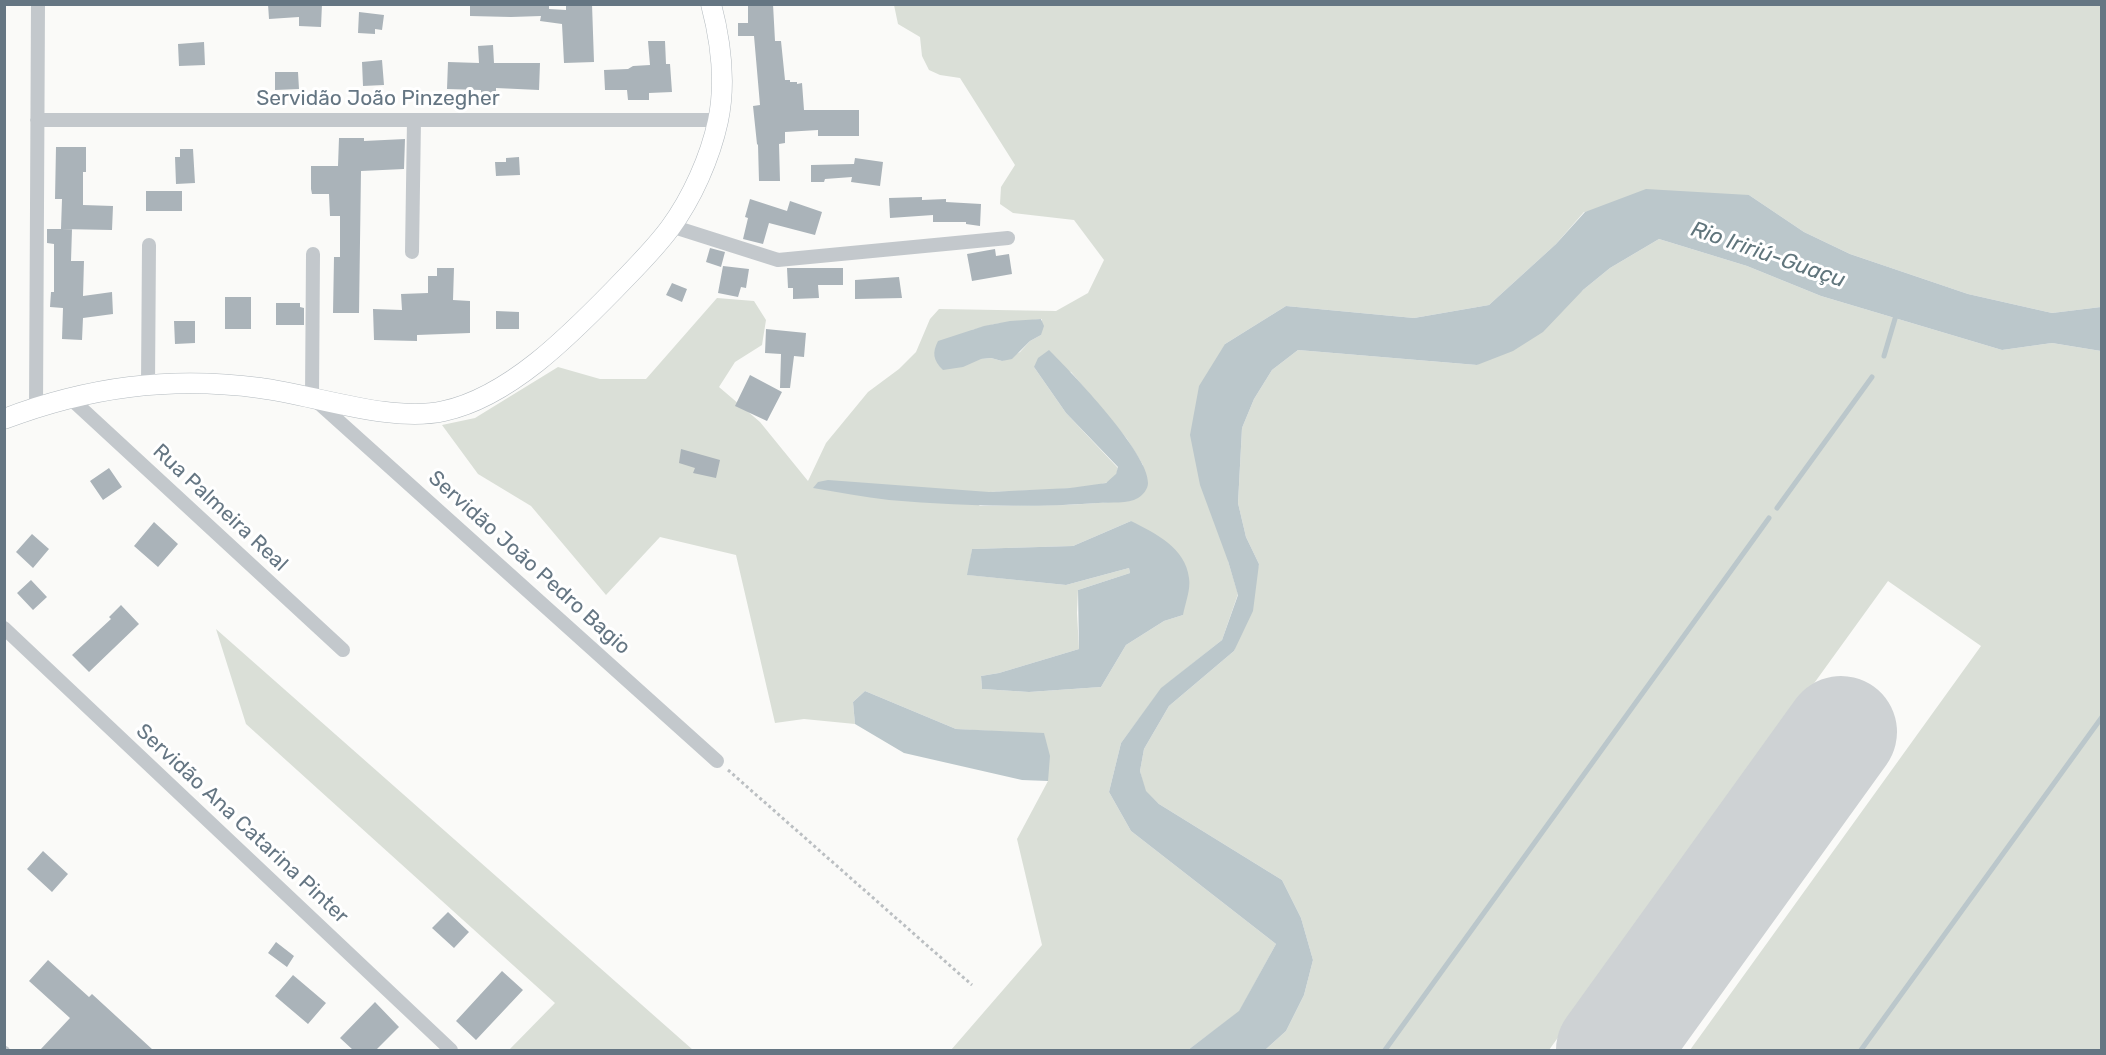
<!DOCTYPE html>
<html>
<head>
<meta charset="utf-8">
<style>
	body { margin:0 }
	#map { position:relative; width:2106px; height:1055px; overflow:hidden; background:#fafaf8; font-family:Rubik,sans-serif }
	canvas { display:block }
	.frame { position:absolute; inset:0; border:6px solid #657683; pointer-events:none }
</style>
</head>
<body>
<div id="map">
<canvas width="2106" height="1055"></canvas>
<div class="frame"></div>
</div>
<script>
const ctx = document.querySelector('canvas').getContext('2d');
ctx.lineJoin = 'round';
function fill(path, color) {
  ctx.fillStyle = color;
  ctx.fill(path, 'evenodd');
}
function stroke(path, color, width, dash) {
  ctx.strokeStyle = color;
  ctx.lineWidth = width;
  ctx.lineCap = dash ? 'butt' : 'round';
  ctx.setLineDash(dash || []);
  ctx.stroke(path);
}
function label(font, color, halo, rows, align = 'center') {
  ctx.font = font + ' Rubik,sans-serif';
  ctx.lineWidth = 6;
  ctx.setLineDash([]);
  ctx.textBaseline = 'middle';
  ctx.strokeStyle = halo;
  ctx.fillStyle = color;
  for (const [text, x, y, turn = 0] of rows) {
    ctx.save();
    ctx.translate(x, y);
    ctx.rotate((+turn || 0) * Math.PI / 180);
    ctx.textAlign = isNaN(turn) ? turn : align;
    if (halo) ctx.strokeText(text, 0, 0);
    ctx.fillText(text, 0, 0);
    ctx.restore();
  }
}
fill(new Path2D(`
	M 894,5 L 2101,5 L 2101,307 L 2052,313 L 1968,294 L 1850,254 L 1804,232 L 1749,195 L 1584,212 L 1556,244 L 1489,305 L 1414,318 L 1286,306 L 1225,344 L 1228,561 L 1238,594 L 1222,640 L 1162,688 L 1121,743 L 1109,792 L 1131,831 L 1276,944 L 1239,1012 L 1188,1050 L 951,1050 L 1042,945 L 1017,839 L 1048,781 L 1044,734 L 956,729 L 865,691 L 853,702 L 855,724 L 804,719 L 775,723 L 736,555 L 660,537 L 606,595 L 531,506 L 478,474 L 442,425 L 475,418 L 558,367 L 600,379 L 646,379 L 717,298 L 754,301 L 766,320 L 762,345 L 735,362 L 719,387 L 760,422 L 808,481 L 826,443 L 868,392 L 899,369 L 916,352 L 930,319 L 939,309 L 1056,311 L 1088,293 L 1104,260 L 1074,220 L 1013,213 L 1000,204 L 1001,187 L 1015,165 L 960,78 L 940,75 L 929,70 L 922,56 L 920,37 L 898,24 ZM 1042,319 L 1041,335 L 1030,341 L 1020,352 L 1002,361 L 991,358 L 981,359 L 972,330 L 995,324 ZM 1034,367 L 1071,372 L 1127,439 L 1143,465 L 1126,501 L 1068,505 L 979,506 L 989,492 C 1008,491 1101,490 1112,480 C 1116,477 1117,472 1118,468 L 1066,413 ZM 1131,521 L 1183,615 L 1164,621 L 1126,645 L 1101,687 L 1029,692 L 982,689 L 981,676 L 999,673 L 1079,649 L 1077,613 L 1078,590 L 1130,573 L 1129,568 L 1066,585 L 968,575 L 972,549 L 1073,546 Z
	M 1659,239 L 1747,266 L 1821,296 L 2002,350 L 2052,343 L 2101,351 L 2101,1050 L 1690,1050 L 1981,646 L 1888,581 L 1549,1050 L 1265,1050 L 1286,1031 L 1304,995 L 1313,960 L 1301,918 L 1282,880 L 1159,804 L 1145,791 L 1140,771 L 1144,749 L 1169,706 L 1234,651 L 1259,564 L 1246,537 L 1238,503 L 1242,428 L 1254,399 L 1272,370 L 1298,350 L 1477,365 L 1583,290 L 1610,268 Z
	M 216,629 L 693,1050 L 509,1050 L 555,1003 L 246,724 Z`), '#dadfd7');
fill(new Path2D(`
	M 1646,189 L 1749,195 L 1804,232 L 1850,254 L 1968,294 L 2052,313 L 2101,307 L 2101,351 L 2052,343 L 2002,350 L 1821,296 L 1747,266 L 1659,239 L 1610,268 L 1583,290 L 1543,332 L 1513,351 L 1477,365 L 1298,350 L 1272,370 L 1254,399 L 1242,428 L 1238,503 L 1246,537 L 1259,564 L 1253,611 L 1234,651 L 1169,706 L 1144,749 L 1140,771 L 1146,791 L 1159,804 L 1282,880 L 1301,918 L 1313,960 L 1304,995 L 1286,1031 L 1265,1050 L 1188,1050 L 1239,1011 L 1276,944 L 1131,831 L 1109,792 L 1121,743 L 1161,688 L 1222,640 L 1238,595 L 1228,561 L 1200,485 L 1190,435 L 1199,386 L 1225,344 L 1286,306 L 1414,318 L 1489,305 L 1556,244 L 1585,212 Z
	M 1041,319 L 1044,326 L 1041,335 L 1030,341 L 1012,359 L 1002,361 L 991,358 L 981,359 L 963,367 L 943,370 C 933,360 932,353 938,341 L 984,326 L 1010,321 Z
	M 1049,350 C 1071,372 1149,453 1148,483 C 1148,489 1143,495 1138,498 C 1128,504 1110,502 1098,503 C 1029,508 959,506 889,500 C 864,497 838,492 813,488 L 818,482 L 828,480 L 989,492 L 1070,488 L 1106,483 L 1116,474 L 1118,467 L 1066,413 L 1034,367 L 1038,358 Z
	M 1131,521 C 1155,533 1186,548 1189,578 C 1191,589 1185,604 1183,615 L 1164,621 L 1126,645 L 1101,687 L 1029,692 L 982,689 L 981,676 L 999,673 L 1079,649 L 1078,590 L 1130,573 L 1129,568 L 1066,585 L 967,575 L 972,549 L 1073,546 Z
	M 865,691 L 956,729 L 1044,733 L 1050,756 L 1048,781 L 1022,780 L 904,753 L 855,724 L 853,702 Z`), '#bbc7cb');
stroke(new Path2D(`
	M 1884,356 L 1897,312
	M 1777,508 L 1872,377
	M 1385,1050 L 1769,518
	M 1861,1050 L 2102,717`), '#bbc7cb', 5);
stroke(new Path2D(`
	M 1612,1050 L 1841,732`), '#ced2d4', 112);
fill(new Path2D(`
	M 268,4 L 322,4 L 321,27 L 299,26 L 299,17 L 269,19 Z
	M 470,4 L 549,4 L 549,9 L 566,10 L 566,4 L 592,4 L 594,62 L 564,63 L 562,24 L 540,21 L 541,16 L 511,17 L 470,16 Z
	M 748,4 L 773,4 L 775,41 L 781,41 L 785,80 L 790,80 L 790,82 L 797,82 L 797,84 L 802,83 L 804,110 L 859,110 L 859,136 L 818,136 L 818,130 L 785,132 L 785,143 L 779,144 L 780,181 L 759,181 L 758,145 L 757,144 L 753,106 L 760,105 L 754,36 L 738,36 L 738,23 L 748,23 Z
	M 359,12 L 384,15 L 382,30 L 375,29 L 375,34 L 358,33 Z
	M 648,41 L 665,41 L 666,64 L 670,64 L 672,92 L 649,93 L 649,100 L 628,100 L 627,90 L 605,90 L 604,70 L 628,69 L 633,66 L 650,65 Z
	M 204,42 L 205,65 L 179,66 L 178,44 Z
	M 493,45 L 494,63 L 540,63 L 539,90 L 496,88 L 496,93 L 481,94 L 481,90 L 447,89 L 448,62 L 479,63 L 478,46 Z
	M 382,60 L 384,85 L 363,86 L 362,62 Z
	M 275,72 L 298,72 L 299,89 L 275,90 Z
	M 339,138 L 364,138 L 364,141 L 405,139 L 404,169 L 361,171 L 359,313 L 333,313 L 334,257 L 340,257 L 340,216 L 330,216 L 329,194 L 312,194 L 311,189 L 311,166 L 338,166 Z
	M 56,147 L 86,147 L 86,172 L 83,172 L 83,205 L 113,206 L 112,230 L 61,229 L 62,199 L 55,199 Z
	M 180,149 L 193,149 L 195,183 L 176,184 L 175,157 L 180,157 Z
	M 519,157 L 520,175 L 496,176 L 495,162 L 506,162 L 506,158 Z
	M 855,158 L 883,162 L 880,186 L 851,182 L 852,177 L 825,179 L 824,182 L 811,182 L 811,165 L 854,164 Z
	M 146,191 L 182,191 L 182,211 L 146,211 Z
	M 922,197 L 922,200 L 946,199 L 946,202 L 981,204 L 980,226 L 966,224 L 966,222 L 933,222 L 933,215 L 890,218 L 889,198 Z
	M 750,199 L 787,211 L 790,201 L 822,212 L 815,235 L 769,223 L 763,244 L 743,239 L 748,218 L 745,217 Z
	M 47,229 L 72,229 L 71,261 L 84,261 L 83,296 L 112,292 L 113,314 L 83,318 L 82,340 L 62,339 L 63,308 L 50,307 L 51,292 L 54,292 L 54,244 L 47,243 Z
	M 710,248 L 725,252 L 721,267 L 706,262 Z
	M 995,249 L 996,256 L 1009,254 L 1012,274 L 972,281 L 967,254 Z
	M 723,266 L 749,269 L 746,288 L 741,287 L 738,297 L 718,293 Z
	M 437,268 L 454,268 L 453,300 L 470,301 L 470,333 L 417,335 L 417,341 L 374,340 L 373,309 L 402,310 L 401,294 L 428,293 L 428,276 L 437,276 Z
	M 787,268 L 843,268 L 843,285 L 818,285 L 819,298 L 793,299 L 793,288 L 788,288 Z
	M 899,277 L 902,298 L 855,299 L 855,280 Z
	M 672,283 L 687,289 L 682,302 L 666,295 Z
	M 225,297 L 251,297 L 251,329 L 225,329 Z
	M 276,303 L 300,303 L 300,307 L 304,308 L 304,325 L 276,325 Z
	M 496,311 L 519,312 L 519,329 L 496,329 Z
	M 174,321 L 195,321 L 195,343 L 175,344 Z
	M 766,329 L 806,333 L 804,357 L 794,356 L 790,388 L 780,388 L 781,354 L 765,353 Z
	M 750,375 L 782,392 L 767,421 L 735,406 Z
	M 681,449 L 720,460 L 716,478 L 693,473 L 695,468 L 679,463 Z
	M 109,468 L 122,487 L 103,500 L 90,481 Z
	M 154,522 L 178,544 L 158,567 L 134,546 Z
	M 32,534 L 49,549 L 33,568 L 16,552 Z
	M 31,580 L 47,597 L 33,610 L 17,593 Z
	M 121,605 L 139,624 L 89,672 L 72,655 L 111,619 L 109,617 Z
	M 43,851 L 68,874 L 52,892 L 27,869 Z
	M 448,912 L 469,932 L 454,948 L 432,928 Z
	M 276,942 L 294,956 L 287,967 L 268,953 Z
	M 48,960 L 89,997 L 92,994 L 153,1050 L 40,1050 L 70,1018 L 29,981 Z
	M 502,971 L 523,990 L 476,1040 L 456,1021 Z
	M 293,975 L 326,1003 L 308,1024 L 275,996 Z
	M 375,1002 L 399,1027 L 376,1050 L 353,1050 L 340,1038 Z`), '#aab3b9');
const secondary = new Path2D(`
	M 4,419 C 88,387 170,376 260,388 C 315,395 391,423 444,411 C 509,397 569,336 614,290 C 633,270 653,251 670,228 C 692,198 710,158 718,121 C 726,83 721,42 711,4`);
stroke(secondary, '#b3babf', 21);
stroke(new Path2D(`
	M 728,770 L 972,985`), '#bbbfc2', 3, [3, 3]);
stroke(new Path2D(`
	M 4,1049 L 6,1050`), '#c3c8cc', 7);
stroke(new Path2D(`
	M 37,120 L 718,120
	M 671,226 L 778,260 L 1008,238
	M 412,252 L 414,120
	M 313,254 L 312,397 L 717,761
	M 148,384 L 149,245
	M 69,397 L 343,650
	M 36,408 L 38,4
	M 4,628 L 451,1050`), '#c3c8cc', 14);
stroke(secondary, '#fff', 20);
label('21px', '#657683', '#fff', [
	["Servidão João Pinzegher",378,99],
	["Rua Palmeira Real",220,508,43],
	["Servidão João Pedro Bagio",529,563,42],
	["Servidão Ana Catarina Pinter",242,824,43]
]);
label('italic 22px', '#60757c', '#fff', [
	["Rio Iririú-Guaçu",1768,255,19]
]);
</script>
</body>
</html>
